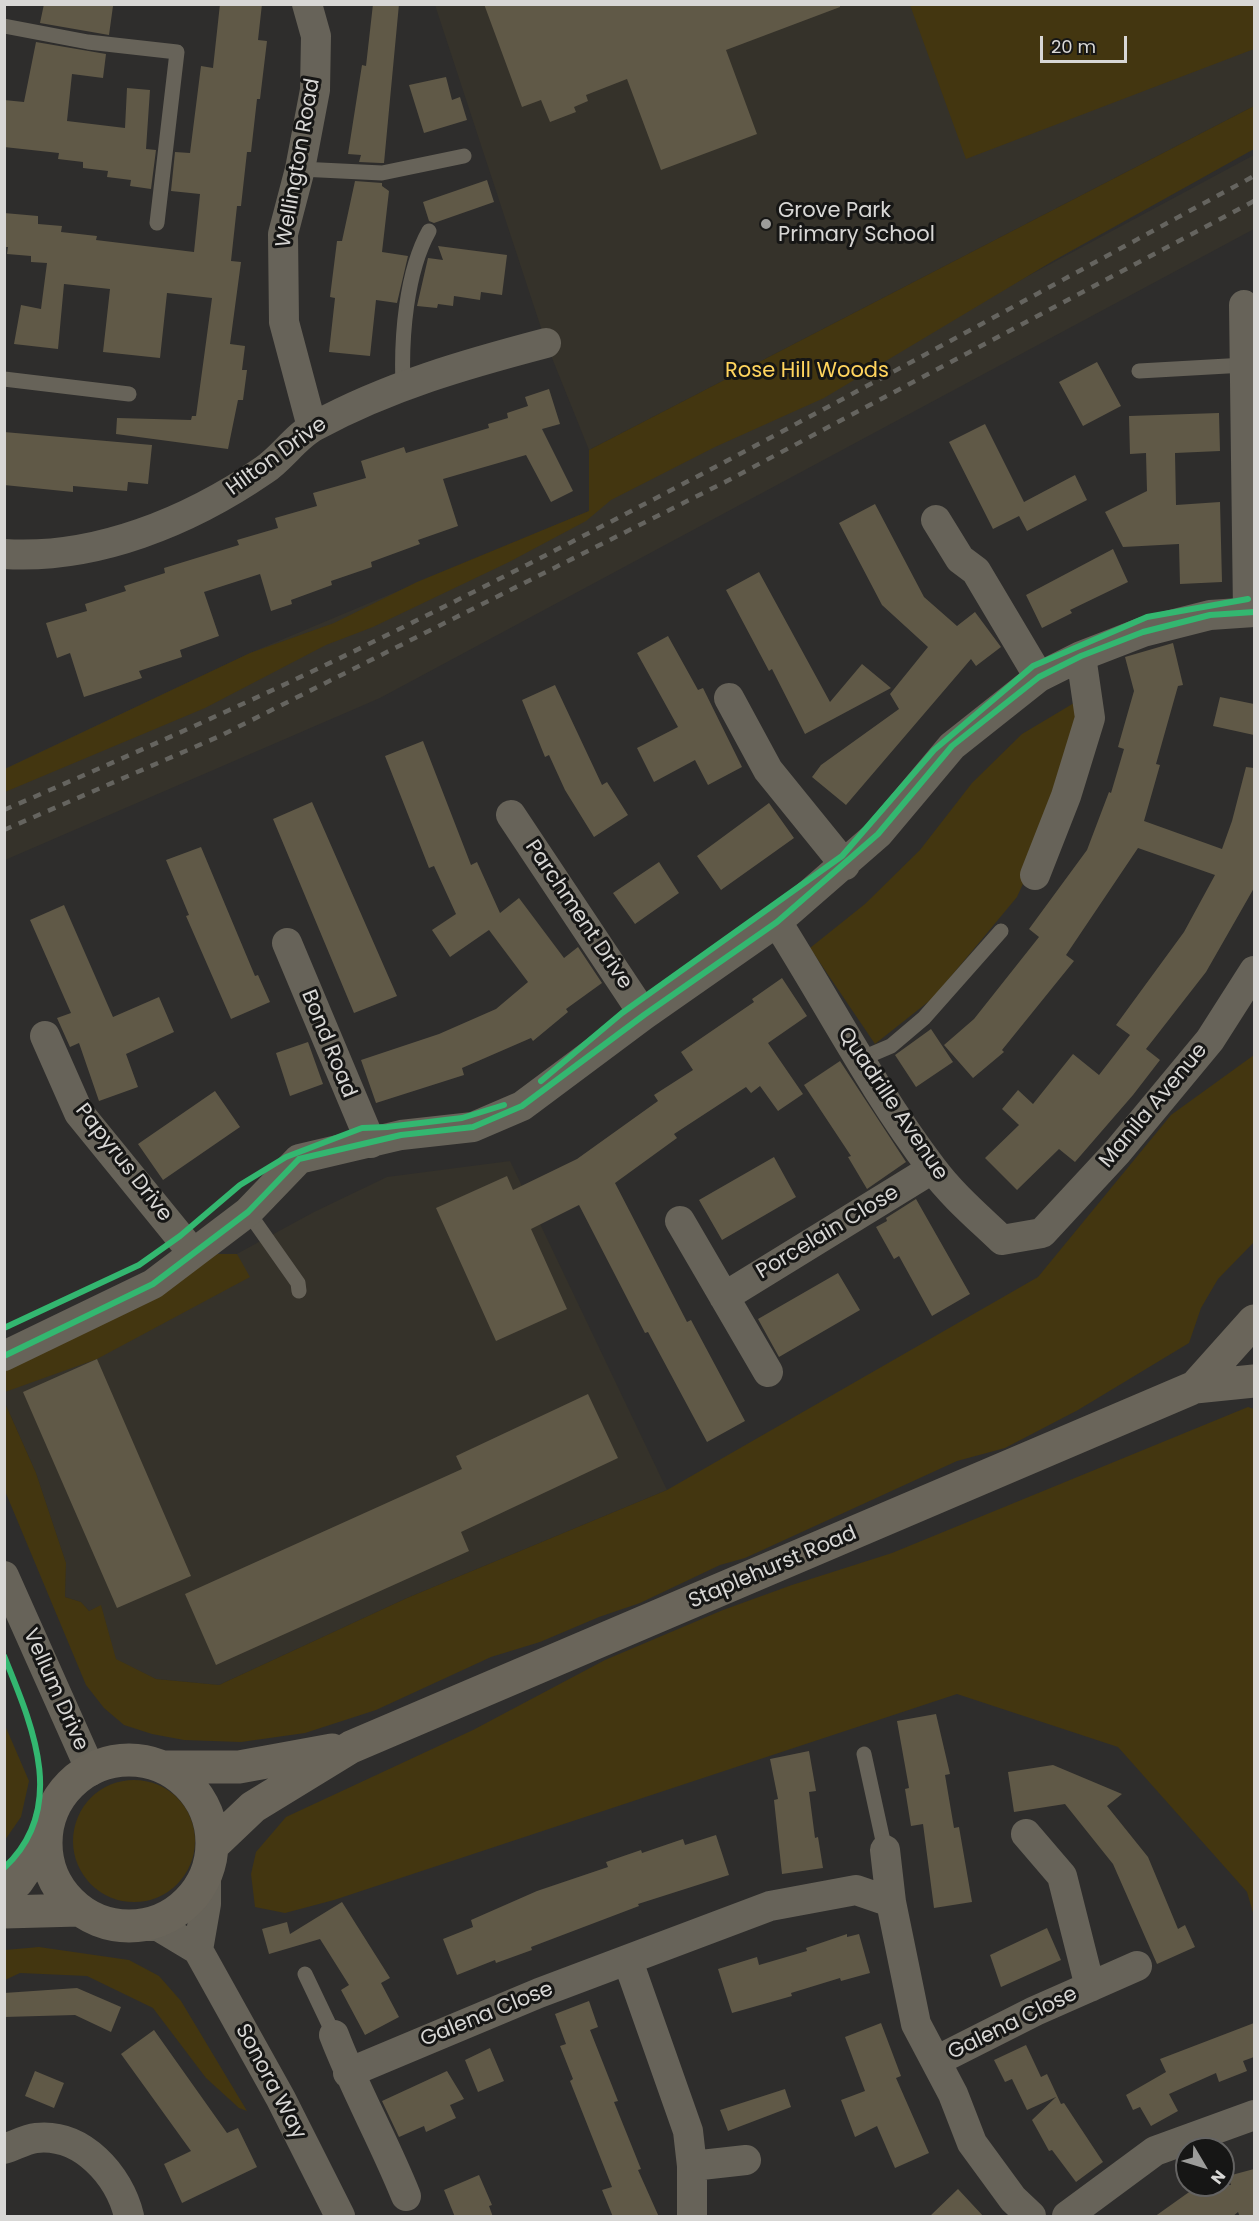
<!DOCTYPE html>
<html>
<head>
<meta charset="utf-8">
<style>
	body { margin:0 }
	#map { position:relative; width:1259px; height:2221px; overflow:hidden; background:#2e2d2c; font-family:Poppins,sans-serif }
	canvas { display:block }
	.frame { position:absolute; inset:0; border:6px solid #d8d7d5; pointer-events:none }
	.north { position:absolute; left:1175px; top:2137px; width:60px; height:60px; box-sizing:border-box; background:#161615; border:2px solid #646362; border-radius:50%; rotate:128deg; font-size:16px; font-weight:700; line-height:24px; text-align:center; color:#d8d7d5 }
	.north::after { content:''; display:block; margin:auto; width:21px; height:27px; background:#9c9c9a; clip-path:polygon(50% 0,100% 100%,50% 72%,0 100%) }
	.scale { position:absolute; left:1040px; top:36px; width:87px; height:27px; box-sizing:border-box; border:3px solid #d8d7d5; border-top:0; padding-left:8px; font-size:18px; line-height:21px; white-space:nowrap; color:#d8d7d5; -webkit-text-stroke:4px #161615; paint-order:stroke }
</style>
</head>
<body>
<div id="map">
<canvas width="1259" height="2221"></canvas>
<div class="frame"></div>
<div class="north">N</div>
<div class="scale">20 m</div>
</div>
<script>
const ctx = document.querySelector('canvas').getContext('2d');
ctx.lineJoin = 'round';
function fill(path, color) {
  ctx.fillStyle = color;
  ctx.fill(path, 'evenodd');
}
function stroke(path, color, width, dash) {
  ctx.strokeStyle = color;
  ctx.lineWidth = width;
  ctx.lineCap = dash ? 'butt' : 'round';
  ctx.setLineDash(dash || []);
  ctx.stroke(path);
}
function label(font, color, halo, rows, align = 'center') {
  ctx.font = font + ' Poppins,sans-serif';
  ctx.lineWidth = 6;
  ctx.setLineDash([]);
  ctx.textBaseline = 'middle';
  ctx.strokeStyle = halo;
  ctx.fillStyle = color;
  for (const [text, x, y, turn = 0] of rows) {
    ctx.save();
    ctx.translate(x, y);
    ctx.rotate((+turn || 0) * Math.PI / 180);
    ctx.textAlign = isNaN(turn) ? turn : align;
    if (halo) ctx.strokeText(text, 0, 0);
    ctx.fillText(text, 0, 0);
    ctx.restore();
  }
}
fill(new Path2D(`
	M 435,5 L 1254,5 L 1254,106 L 589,450 L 546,343 Z
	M 1254,155 L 1254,229 L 380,698 L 5,860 L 4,769 L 250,653 L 589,511 Z
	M 510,1161 L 667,1490 L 407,1598 L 219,1685 L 156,1679 L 115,1659 L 101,1606 L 89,1611 L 81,1602 L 65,1597 L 66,1563 L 36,1473 L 5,1403 L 5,1380 L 314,1212 L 387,1177 Z`), '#35322a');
fill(new Path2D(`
	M 910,5 L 1254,5 L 1254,49 L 966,159 Z
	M 1254,106 L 1254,149 L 1053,261 L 824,398 L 715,447 L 611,500 L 586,521 L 509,562 L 373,627 L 326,645 L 205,708 L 5,792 L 5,769 L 250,653 L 334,623 L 417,582 L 589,511 L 589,450 Z
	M 1074,703 L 1083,723 L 1037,853 L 1017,897 L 933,998 L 875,1044 L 810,948 L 865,904 L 920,850 L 972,783 L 1022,734 Z
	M 1254,1055 L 1254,1242 L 1218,1279 L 1201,1308 L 1189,1343 L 1078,1410 L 1005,1448 L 957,1461 L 745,1558 L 720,1565 L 640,1603 L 599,1617 L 540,1642 L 491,1657 L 376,1710 L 305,1733 L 241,1742 L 184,1740 L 152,1734 L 124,1725 L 104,1708 L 86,1685 L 5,1491 L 5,1403 L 36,1473 L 66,1563 L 65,1597 L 81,1602 L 89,1611 L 101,1605 L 116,1659 L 156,1679 L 219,1685 L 407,1598 L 667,1490 L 1038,1277 L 1171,1115 Z
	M 217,1254 L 237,1254 L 250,1277 L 97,1359 L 5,1392 L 5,1369 Z
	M 1248,1407 L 1254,1409 L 1254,1916 L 1247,1892 L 1118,1747 L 957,1694 L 334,1900 L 285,1913 L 255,1907 L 251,1874 L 256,1852 L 286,1817 L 473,1730 L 605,1660 L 723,1610 L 792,1585 L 892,1553 Z
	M 4,1723 L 29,1781 L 21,1817 L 5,1840 Z
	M73 1841a61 61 0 1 1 122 0a61 61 0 1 1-122 0Z
	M 39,1947 L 129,1960 L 159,1976 L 181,2001 L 247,2111 L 239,2108 L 206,2078 L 153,2008 L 87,1976 L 20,1973 L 5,1980 L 5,1950 Z`), '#433610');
fill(new Path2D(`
	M 44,4 L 110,4 L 113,6 L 109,35 L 40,23 Z
	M 220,4 L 262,4 L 258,40 L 267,41 L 260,99 L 257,99 L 251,152 L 247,152 L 241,206 L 237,206 L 231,261 L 241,262 L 230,344 L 245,346 L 242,370 L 247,370 L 243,400 L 238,400 L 228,449 L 116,434 L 117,418 L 191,420 L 192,416 L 196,416 L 212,298 L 167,293 L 160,358 L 103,352 L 110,289 L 64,284 L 58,349 L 14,344 L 21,305 L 41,309 L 47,263 L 31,262 L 31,256 L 7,254 L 8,247 L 4,247 L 4,213 L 38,216 L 38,224 L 62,226 L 61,232 L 97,236 L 96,240 L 194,252 L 200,194 L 171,191 L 175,152 L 190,153 L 201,66 L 213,68 Z
	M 373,4 L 399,4 L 384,163 L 381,163 L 359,162 L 361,155 L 348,154 L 362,65 L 366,66 Z
	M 484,4 L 840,4 L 840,7 L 726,50 L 757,134 L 661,170 L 627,79 L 586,95 L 588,101 L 574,107 L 576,112 L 550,122 L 541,100 L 522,107 Z
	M 36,42 L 106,54 L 103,78 L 72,74 L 67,121 L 125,128 L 127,88 L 150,90 L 146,149 L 156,150 L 151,189 L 130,186 L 131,180 L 107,177 L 108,171 L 83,168 L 83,162 L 58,159 L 59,153 L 4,147 L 4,100 L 24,102 Z
	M 446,77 L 452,100 L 460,97 L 467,120 L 424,133 L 409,85 Z
	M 487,180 L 494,202 L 434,223 L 429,221 L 423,202 Z
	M 355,181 L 382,183 L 382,186 L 389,191 L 382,252 L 408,256 L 397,303 L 376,300 L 370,356 L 329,352 L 335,298 L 330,297 L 337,241 L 342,241 Z
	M 438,246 L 507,255 L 502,295 L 481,292 L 480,300 L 454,296 L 453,306 L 438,304 L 437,308 L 417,306 L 428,258 L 443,260 Z
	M 1097,362 L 1121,406 L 1083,426 L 1059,382 Z
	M 549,389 L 560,424 L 542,429 L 573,491 L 551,502 L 526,455 L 443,479 L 458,526 L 418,540 L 420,544 L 371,562 L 372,567 L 331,581 L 332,585 L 291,600 L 292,604 L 271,611 L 260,574 L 204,592 L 219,636 L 180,650 L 182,657 L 139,671 L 142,678 L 84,697 L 70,653 L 57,658 L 46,623 L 87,611 L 85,604 L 126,591 L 124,586 L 165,573 L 164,568 L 239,545 L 237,540 L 278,528 L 275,518 L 317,506 L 313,493 L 366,478 L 361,461 L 404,447 L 406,453 L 489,428 L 488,424 L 508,418 L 507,413 L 528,406 L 525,397 Z
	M 1219,413 L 1220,451 L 1175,453 L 1176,505 L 1220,502 L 1222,582 L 1180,584 L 1179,544 L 1123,547 L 1105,512 L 1147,491 L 1146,453 L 1130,454 L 1129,416 Z
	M 985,424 L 1024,502 L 1075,475 L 1087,500 L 1027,531 L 1019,516 L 993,529 L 949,442 Z
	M 4,432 L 152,445 L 148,484 L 128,482 L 127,491 L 73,486 L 73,492 L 4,485 Z
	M 875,504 L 924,597 L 957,626 L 975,612 L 1001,647 L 976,666 L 971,659 L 846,805 L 812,777 L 821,765 L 899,709 L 890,694 L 928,647 L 882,605 L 839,523 Z
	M 1113,549 L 1128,582 L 1070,610 L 1072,613 L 1042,628 L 1026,595 Z
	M 759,572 L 830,702 L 862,664 L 891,688 L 805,734 L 772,669 L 769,671 L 726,590 Z
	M 668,636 L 698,690 L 703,688 L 742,767 L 708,785 L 695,760 L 654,782 L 637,748 L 678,727 L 637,653 Z
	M 1173,643 L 1183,685 L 1178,686 L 1156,764 L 1160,765 L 1144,821 L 1222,849 L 1232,821 L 1246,767 L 1254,768 L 1254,888 L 1206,972 L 1146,1049 L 1160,1060 L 1133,1095 L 1075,1162 L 1059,1149 L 1017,1190 L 985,1158 L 1019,1125 L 1002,1109 L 1018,1090 L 1033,1104 L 1073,1054 L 1099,1075 L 1130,1035 L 1116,1025 L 1184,932 L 1215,875 L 1138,848 L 1066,955 L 1074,961 L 1002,1050 L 1004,1052 L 973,1078 L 944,1045 L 974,1019 L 1039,937 L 1029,929 L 1087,850 L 1109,792 L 1111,793 L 1124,749 L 1118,747 L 1134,691 L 1125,657 Z
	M 555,685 L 602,785 L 607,782 L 628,815 L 594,837 L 565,790 L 549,755 L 545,757 L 522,700 Z
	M 1220,697 L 1254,704 L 1254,735 L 1213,726 Z
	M 423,741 L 471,865 L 477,862 L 500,913 L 519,898 L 564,958 L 578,947 L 602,983 L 566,1009 L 568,1012 L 533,1041 L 531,1038 L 462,1068 L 464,1075 L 376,1103 L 361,1060 L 439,1034 L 496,1009 L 528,982 L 489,930 L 450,957 L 432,930 L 456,914 L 434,866 L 429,868 L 385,756 Z
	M 312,802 L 397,996 L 354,1013 L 273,819 Z
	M 769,803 L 794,838 L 721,890 L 697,856 Z
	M 201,847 L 255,976 L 258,975 L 270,1002 L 231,1019 L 186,916 L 189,915 L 166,860 Z
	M 659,862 L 679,893 L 635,924 L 613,893 Z
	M 64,905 L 113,1017 L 159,997 L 174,1032 L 126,1054 L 138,1087 L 99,1101 L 79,1043 L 70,1047 L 57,1018 L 71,1013 L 30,920 Z
	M 782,978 L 807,1016 L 768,1043 L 803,1094 L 778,1111 L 760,1086 L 751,1093 L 746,1087 L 674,1134 L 677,1138 L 615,1183 L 687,1322 L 691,1320 L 745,1421 L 707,1442 L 648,1332 L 645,1333 L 579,1205 L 531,1229 L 567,1309 L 496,1341 L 436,1208 L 507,1176 L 513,1190 L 577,1159 L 658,1101 L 654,1095 L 693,1070 L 681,1052 L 754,1002 L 752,999 Z
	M 931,1029 L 953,1062 L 916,1087 L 895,1055 Z
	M 308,1042 L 323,1084 L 290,1096 L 276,1053 Z
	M 840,1061 L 906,1162 L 867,1189 L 848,1157 L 851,1156 L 804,1085 Z
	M 215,1091 L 240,1127 L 163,1180 L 138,1144 Z
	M 774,1157 L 796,1197 L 722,1240 L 699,1200 Z
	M 916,1199 L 970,1294 L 932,1316 L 899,1256 L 894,1259 L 876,1227 L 887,1221 L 886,1218 Z
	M 838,1273 L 860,1310 L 779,1357 L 758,1319 Z
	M 97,1359 L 191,1576 L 117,1608 L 23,1392 Z
	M 588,1394 L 618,1458 L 461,1532 L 469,1551 L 216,1665 L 185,1594 L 462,1469 L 456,1456 Z
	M 936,1714 L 950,1774 L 945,1775 L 954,1828 L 959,1827 L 972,1902 L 934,1908 L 923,1824 L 911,1826 L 905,1789 L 909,1788 L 897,1721 Z
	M 809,1751 L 816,1791 L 809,1792 L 815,1838 L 818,1837 L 823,1868 L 782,1874 L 774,1800 L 778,1799 L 770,1759 Z
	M 1053,1765 L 1122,1794 L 1107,1806 L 1148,1857 L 1178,1929 L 1185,1925 L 1195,1947 L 1157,1964 L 1113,1864 L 1065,1804 L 1014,1812 L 1008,1772 Z
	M 716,1835 L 729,1875 L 638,1904 L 639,1906 L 531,1947 L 532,1950 L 496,1963 L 495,1960 L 457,1975 L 443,1939 L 473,1927 L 471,1920 L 537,1891 L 608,1867 L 606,1862 L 641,1850 L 642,1853 L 683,1839 L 685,1845 Z
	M 342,1902 L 390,1978 L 381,1983 L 399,2017 L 365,2035 L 341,1990 L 349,1985 L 320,1939 L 269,1954 L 262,1929 L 287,1922 L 290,1934 Z
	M 1047,1928 L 1061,1960 L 1001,1987 L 990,1955 Z
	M 847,1934 L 847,1937 L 859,1934 L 870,1973 L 841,1981 L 840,1978 L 791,1993 L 792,1996 L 732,2013 L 718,1969 L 757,1957 L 759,1965 L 807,1951 L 806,1948 Z
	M 77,1988 L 121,2007 L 111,2032 L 75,2015 L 4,2017 L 4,1993 Z
	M 589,2001 L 598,2027 L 590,2030 L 618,2101 L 614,2102 L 641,2169 L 638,2170 L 659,2217 L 613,2217 L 602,2190 L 612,2187 L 570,2081 L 573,2079 L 560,2046 L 566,2044 L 555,2014 Z
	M 881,2023 L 901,2076 L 896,2078 L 929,2153 L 895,2168 L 877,2126 L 855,2137 L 841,2100 L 865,2091 L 845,2037 Z
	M 1254,2023 L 1254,2057 L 1243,2061 L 1247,2071 L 1219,2082 L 1216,2073 L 1169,2094 L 1178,2111 L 1151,2126 L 1140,2107 L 1133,2110 L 1126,2095 L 1166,2072 L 1160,2059 Z
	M 154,2030 L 227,2133 L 238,2128 L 257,2167 L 182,2203 L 164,2164 L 191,2151 L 121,2054 Z
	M 1026,2045 L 1041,2077 L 1047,2074 L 1061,2104 L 1064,2103 L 1103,2162 L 1076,2182 L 1052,2150 L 1049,2151 L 1032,2120 L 1056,2097 L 1027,2110 L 1012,2079 L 1005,2082 L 994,2060 Z
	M 490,2048 L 504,2081 L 478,2092 L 465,2060 Z
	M 35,2071 L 64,2083 L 54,2108 L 25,2096 Z
	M 447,2071 L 464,2099 L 450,2105 L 456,2118 L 426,2132 L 424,2126 L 399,2137 L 382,2101 Z
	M 785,2089 L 791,2107 L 728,2131 L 720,2110 Z
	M 1254,2169 L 1254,2217 L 1240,2217 L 1238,2212 L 1232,2217 L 1154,2217 L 1199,2185 L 1231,2185 L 1228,2176 Z
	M 479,2175 L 492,2205 L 489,2206 L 493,2217 L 455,2217 L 444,2190 Z
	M 958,2189 L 984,2217 L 929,2217 Z`), '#605947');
stroke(new Path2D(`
	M 4,26 L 88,42 L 177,52 L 157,223
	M 300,169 L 382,173 L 464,156
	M 1139,371 L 1245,365
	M 4,379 L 129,394
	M 403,385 C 401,338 406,272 429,231
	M 858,1060 L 891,1046 L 924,1018 L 1001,931
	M 248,1212 L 298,1283 L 299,1291
	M 864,1754 L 885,1850
	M 305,1974 L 334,2035`), '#676359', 15);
stroke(new Path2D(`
	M 307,4 L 316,36 L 315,90 L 300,169 L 283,234 L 284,322 L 312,427
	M 1244,305 L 1248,612
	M 936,520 L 960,559 L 976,571 L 1039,677
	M 4,554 C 96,560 190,521 264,470 C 282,458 296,436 315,426 C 389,386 466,364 546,343
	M 729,698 L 768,770 L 845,865
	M 511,815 L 644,1015
	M 1035,875 L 1066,796 L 1090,718 L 1081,656
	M 777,922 C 829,1004 873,1090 932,1168 C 952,1195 978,1217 1002,1240 L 1042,1233 L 1118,1151 L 1210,1040 L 1254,971
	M 287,943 L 371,1143
	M 45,1036 L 79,1113 L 193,1253
	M 680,1221 L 768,1372
	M 724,1297 L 932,1169
	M 4,1356 L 153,1284 L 248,1212 L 299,1159 L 401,1135 L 473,1127 L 522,1106 L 644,1015 L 777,922 L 878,834 L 952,746 L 1039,677 L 1081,656 L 1143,632 L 1210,615 L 1254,612
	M 4,1576 L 91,1771
	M 1026,1834 L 1062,1876 L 1090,1987
	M 885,1850 L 891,1902 L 916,2024 L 953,2094 L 972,2143 L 1013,2199 L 1031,2216
	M 135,1926 L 158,1926 L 198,1950 L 281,2099 L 340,2216
	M 198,1950 L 206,1904 L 206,1877
	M 628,1961 L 688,2131 L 692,2166 L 692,2216
	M 334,2035 C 355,2090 384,2141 406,2196
	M 936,2061 L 1035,2011 L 1137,1966
	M 348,2073 L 539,1993 L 770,1906 L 856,1890 L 891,1902
	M 4,2149 C 14,2146 26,2139 36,2138 C 82,2133 119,2175 129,2216
	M 692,2166 L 746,2160
	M 1067,2216 L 1155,2151 L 1254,2115`), '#676359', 30);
stroke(new Path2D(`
	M 1195,1387 L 1254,1321
	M46 1843a83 83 0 1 1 166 0a83 83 0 1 1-166 0Z
	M 164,1767 L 239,1767 L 332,1750
	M 212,1846 L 253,1807 L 351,1747 L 1195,1387 L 1254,1381
	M 4,1889 L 17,1882 L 45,1841
	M 4,1912 L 79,1910`), '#6a655a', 33);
stroke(new Path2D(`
	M 4,810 C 117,761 228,712 338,659 C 649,508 951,340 1254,176
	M 4,830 L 220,736 L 725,482 L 1254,201`), '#65645f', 4.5, [8, 8]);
stroke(new Path2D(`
	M 541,1081 L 622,1013 L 842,856 L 934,750 L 1033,666 L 1147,617 L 1248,599
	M 4,1328 L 139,1265 L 180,1236 L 240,1185 L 286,1157 L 362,1128 L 387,1127 L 462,1118 L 504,1105
	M 4,1356 L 153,1284 L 248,1212 L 299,1159 L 401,1135 L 473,1127 L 522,1106 L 644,1015 L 777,922 L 878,834 L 952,746 L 1039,677 L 1081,656 L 1143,632 L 1210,615 L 1254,612
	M 4,1656 C 32,1725 69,1808 4,1868`), '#33b770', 6);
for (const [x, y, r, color] of [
	[766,224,6,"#9c9c9a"]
]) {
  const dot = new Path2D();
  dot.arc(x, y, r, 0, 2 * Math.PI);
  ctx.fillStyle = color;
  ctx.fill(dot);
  stroke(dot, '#161615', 2);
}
label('21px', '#d8d7d5', '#161615', [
	["Wellington Road",299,163,-80],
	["Hilton Drive",277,457,-36],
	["Parchment Drive",578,915,56],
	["Bond Road",328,1044,68],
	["Quadrille Avenue",892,1104,56],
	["Manila Avenue",1154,1106,-50],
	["Papyrus Drive",123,1163,52],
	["Porcelain Close",828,1233,-31],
	["Staplehurst Road",773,1568,-23],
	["Vellum Drive",55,1690,66],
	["Galena Close",487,2015,-22],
	["Galena Close",1013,2024,-26],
	["Sonora Way",270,2082,62]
]);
label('21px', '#d8d7d5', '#161615', [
	["Grove Park",778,212],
	["Primary School",778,236]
], 'left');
label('21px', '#ffd45d', '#161615', [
	["Rose Hill Woods",807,372]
]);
</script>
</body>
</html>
